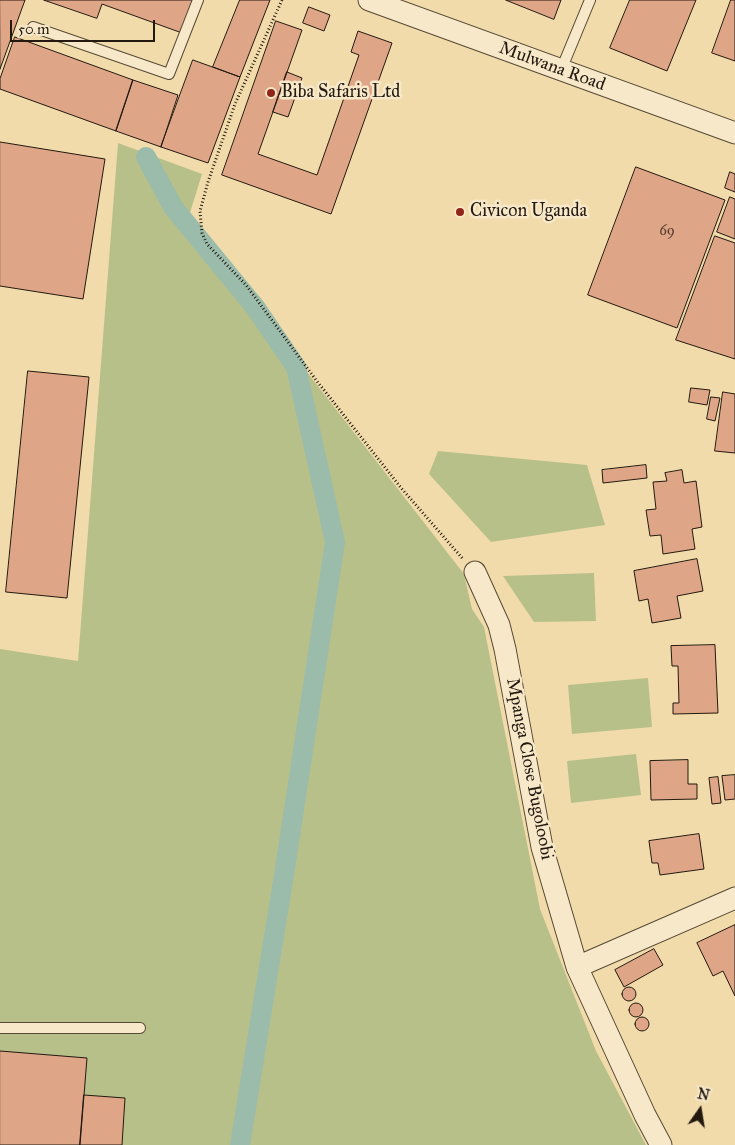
<!DOCTYPE html>
<html>
<head>
<meta charset="utf-8">
<style>
	body { margin:0 }
	#map { position:relative; width:735px; height:1145px; overflow:hidden; background:#f1dbaa; font-family:"IM FELL Great Primer",serif }
	canvas { display:block }
	.north { position:absolute; left:675px; top:1085px; width:50px; height:50px; -webkit-text-stroke:4px #f6e8c8; paint-order:stroke; rotate:13deg; font-size:14px; font-weight:700; line-height:20px; text-align:center; color:#231910 }
	.north::after { content:''; display:block; margin:auto; width:18px; height:22px; background:#231910; clip-path:polygon(50% 0,100% 100%,50% 72%,0 100%) }
	.scale { position:absolute; left:10px; top:20px; width:145px; height:22px; box-sizing:border-box; border:2px solid #231910; border-top:0; padding-left:6px; font-size:15px; line-height:18px; white-space:nowrap; color:#231910; -webkit-text-stroke:4px #f6e8c8; paint-order:stroke }
</style>
</head>
<body>
<div id="map">
<canvas width="735" height="1145"></canvas>
<div class="north">N</div>
<div class="scale">50 m</div>
</div>
<script>
const ctx = document.querySelector('canvas').getContext('2d');
ctx.lineJoin = 'round';
function fill(path, color) {
  ctx.fillStyle = color;
  ctx.fill(path, 'evenodd');
}
function stroke(path, color, width, dash) {
  ctx.strokeStyle = color;
  ctx.lineWidth = width;
  ctx.lineCap = dash ? 'butt' : 'round';
  ctx.setLineDash(dash || []);
  ctx.stroke(path);
}
function label(font, color, halo, rows, align = 'center') {
  ctx.font = font + ' "IM FELL Great Primer",serif';
  ctx.lineWidth = 5;
  ctx.setLineDash([]);
  ctx.textBaseline = 'middle';
  ctx.strokeStyle = halo;
  ctx.fillStyle = color;
  for (const [text, x, y, turn = 0] of rows) {
    ctx.save();
    ctx.translate(x, y);
    ctx.rotate((+turn || 0) * Math.PI / 180);
    ctx.textAlign = isNaN(turn) ? turn : align;
    if (halo) ctx.strokeText(text, 0, 0);
    ctx.fillText(text, 0, 0);
    ctx.restore();
  }
}
fill(new Path2D(`
	M 118,143 L 202,174 L 188,219 L 464,574 L 472,609 L 484,627 L 540,909 L 596,1051 L 646,1145 L 0,1145 L 0,649 L 78,661 Z
	M 438,451 L 587,465 L 605,525 L 491,542 L 429,474 Z
	M 594,573 L 596,621 L 534,622 L 503,576 Z
	M 648,678 L 652,727 L 572,734 L 568,685 Z
	M 636,754 L 641,795 L 571,803 L 567,761 Z`), '#b8c08a');
stroke(new Path2D(`
	M 146,157 L 173,207 L 255,307 L 296,367 L 335,542 L 284,875 L 240,1145`), '#9bbbab', 20);
const building = new Path2D(`
	M 0,0 L 25,0 L 0,69 Z
	M 44,0 L 194,0 L 182,33 L 102,4 L 97,18 Z
	M 240,0 L 270,0 L 240,77 L 213,67 Z
	M 506,0 L 561,0 L 554,19 Z
	M 630,0 L 696,0 L 667,71 L 610,48 Z
	M 731,0 L 735,0 L 735,61 L 712,53 Z
	M 309,7 L 330,15 L 324,31 L 303,23 Z
	M 276,21 L 302,30 L 258,154 L 317,175 L 359,55 L 351,52 L 358,31 L 392,43 L 331,214 L 222,175 Z
	M 15,37 L 133,80 L 116,131 L 0,89 L 0,79 Z
	M 193,60 L 240,77 L 208,163 L 161,147 Z
	M 287,72 L 302,78 L 288,117 L 273,112 Z
	M 133,80 L 178,95 L 161,147 L 116,131 Z
	M 0,142 L 105,159 L 83,299 L 0,286 Z
	M 636,167 L 725,200 L 677,328 L 588,295 Z
	M 730,172 L 735,174 L 735,192 L 725,188 Z
	M 730,197 L 735,199 L 735,239 L 717,232 Z
	M 715,236 L 735,243 L 735,359 L 676,340 Z
	M 28,371 L 89,377 L 67,598 L 6,592 Z
	M 691,388 L 710,390 L 707,405 L 689,402 Z
	M 723,392 L 735,394 L 735,453 L 715,451 Z
	M 711,397 L 720,398 L 715,421 L 707,419 Z
	M 646,465 L 647,478 L 603,483 L 602,470 Z
	M 682,470 L 684,483 L 696,481 L 702,527 L 692,529 L 695,549 L 663,554 L 661,535 L 650,536 L 646,510 L 656,509 L 653,482 L 667,481 L 665,473 Z
	M 697,559 L 703,591 L 677,596 L 681,618 L 652,623 L 648,599 L 639,601 L 634,571 Z
	M 715,645 L 718,713 L 673,714 L 673,703 L 679,703 L 678,666 L 672,666 L 671,646 Z
	M 688,760 L 688,784 L 697,784 L 697,799 L 651,800 L 650,761 Z
	M 735,775 L 735,799 L 725,800 L 722,776 Z
	M 718,777 L 721,803 L 712,804 L 709,778 Z
	M 699,834 L 704,869 L 660,875 L 658,863 L 652,863 L 649,841 Z
	M 735,925 L 735,996 L 723,971 L 713,976 L 697,943 Z
	M 654,949 L 663,965 L 624,987 L 615,970 Z
	M622 994a7 7 0 1 1 14 0a7 7 0 1 1-14 0Z
	M629 1010a7 7 0 1 1 14 0a7 7 0 1 1-14 0Z
	M635 1024a7 7 0 1 1 14 0a7 7 0 1 1-14 0Z
	M 0,1051 L 87,1058 L 80,1145 L 0,1145 Z
	M 84,1095 L 125,1098 L 122,1145 L 80,1145 Z`);
fill(building, '#dea586');
stroke(building, '#231910', 1);
const service = new Path2D(`
	M 33,27 L 169,74 L 198,0
	M 561,70 L 590,0
	M 0,1028 L 140,1028`);
const minor = new Path2D(`
	M 369,0 L 735,133
	M 475,572 L 499,625 L 505,649 L 542,847 L 577,967 L 645,1115 L 661,1145
	M 577,967 L 735,898`);
stroke(service, '#564a36', 12);
stroke(minor, '#564a36', 23);
stroke(new Path2D(`
	M 282,0 L 235,104 L 208,182 L 200,211 L 202,233 L 207,244 L 246,285 L 316,380 L 402,489 L 463,559`), '#231910', 3, [1, 2.5]);
stroke(service, '#f6e8c8', 10);
stroke(minor, '#f6e8c8', 21);
for (const [x, y, r, color] of [
	[271,93,5,"#8f2418"],
	[460,212,5,"#8f2418"]
]) {
  const dot = new Path2D();
  dot.arc(x, y, r, 0, 2 * Math.PI);
  ctx.fillStyle = color;
  ctx.fill(dot);
  stroke(dot, '#f6e8c8', 2);
}
label('15px', '#523c2e', null, [
	["69",667,231]
]);
label('18px', '#231910', '#f6e8c8', [
	["Mulwana Road",552,67,20],
	["Mpanga Close Bugoloobi",529,769,79]
]);
label('18px', '#231910', '#f6e8c8', [
	["Biba Safaris Ltd",281,93],
	["Civicon Uganda",470,212]
], 'left');
</script>
</body>
</html>
